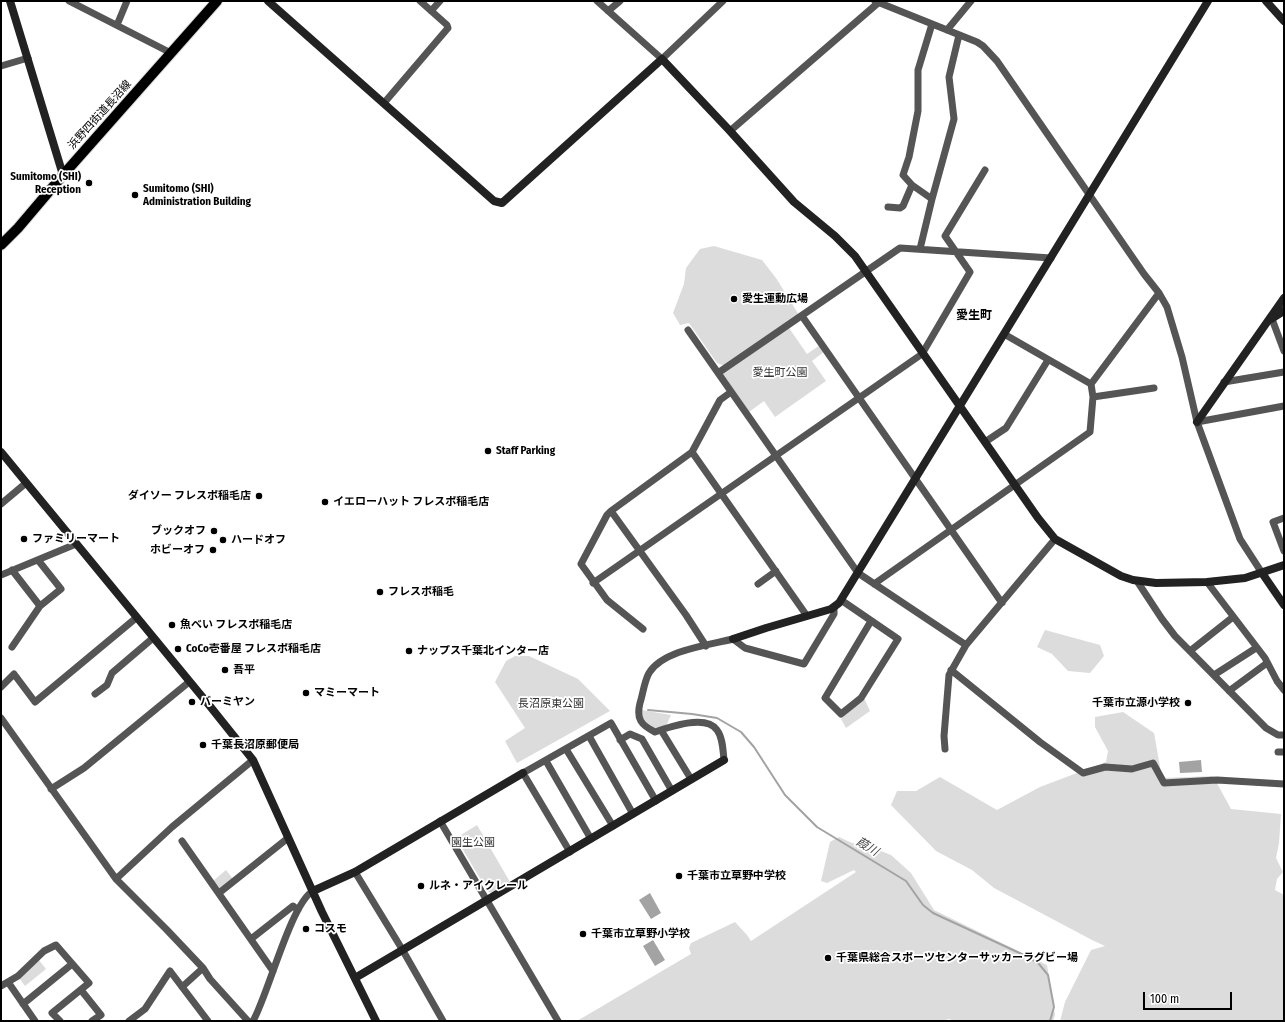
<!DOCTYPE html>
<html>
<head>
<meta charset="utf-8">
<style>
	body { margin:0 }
	#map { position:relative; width:1285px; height:1022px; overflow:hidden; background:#fff; font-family:"Fira Sans Condensed",sans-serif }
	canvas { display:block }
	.frame { position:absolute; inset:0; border:2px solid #000; pointer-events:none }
	.scale { position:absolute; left:1143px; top:992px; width:89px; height:18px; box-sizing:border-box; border:2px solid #000; border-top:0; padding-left:5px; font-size:12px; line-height:14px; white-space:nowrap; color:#000; -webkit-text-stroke:3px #fff; paint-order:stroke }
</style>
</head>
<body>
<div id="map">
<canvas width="1285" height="1022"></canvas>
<div class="frame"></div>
<div class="scale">100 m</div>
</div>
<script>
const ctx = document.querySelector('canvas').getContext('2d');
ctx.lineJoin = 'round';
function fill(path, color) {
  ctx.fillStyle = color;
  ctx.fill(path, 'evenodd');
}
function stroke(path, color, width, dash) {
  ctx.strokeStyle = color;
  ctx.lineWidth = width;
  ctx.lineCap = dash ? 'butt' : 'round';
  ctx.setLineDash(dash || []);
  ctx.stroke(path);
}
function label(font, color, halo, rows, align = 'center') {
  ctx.font = font + ' "Fira Sans Condensed","Noto Sans JP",sans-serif';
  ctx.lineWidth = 3.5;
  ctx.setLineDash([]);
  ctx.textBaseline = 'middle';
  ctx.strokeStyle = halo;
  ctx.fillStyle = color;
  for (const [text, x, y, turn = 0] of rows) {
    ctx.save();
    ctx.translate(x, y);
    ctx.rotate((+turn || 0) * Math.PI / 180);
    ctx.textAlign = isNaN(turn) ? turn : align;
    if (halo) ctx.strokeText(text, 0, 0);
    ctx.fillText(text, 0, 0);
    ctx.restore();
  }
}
fill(new Path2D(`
	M 714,246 L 762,260 L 776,278 L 799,315 L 725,366 L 717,363 L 689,323 L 680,325 L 673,313 L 684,284 L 686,268 L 700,249 Z
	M 789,328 L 807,354 L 820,345 L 825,351 L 812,361 L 826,381 L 775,417 L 764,401 L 749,412 L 723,374 Z
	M 1045,630 L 1100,645 L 1104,656 L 1090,673 L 1068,671 L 1052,654 L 1037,647 Z
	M 515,656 L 529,656 L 578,679 L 610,711 L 517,763 L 505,741 L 525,728 L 495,682 L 506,661 Z
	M 864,698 L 870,711 L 846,728 L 841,719 Z
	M 641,710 L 671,715 L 666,726 C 651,731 642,726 641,710 Z
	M 1123,712 L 1154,733 L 1162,778 L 1213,776 L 1231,809 L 1281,814 L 1279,843 L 1276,858 L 1283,872 L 1277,879 L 1275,890 L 1284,895 L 1284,1021 L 1060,1021 L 1065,1002 L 1091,950 L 1105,946 L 1092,940 L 994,888 L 972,870 L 936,851 L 891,805 L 897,791 L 916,791 L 940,777 L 997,810 L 1040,787 L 1106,762 L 1108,751 L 1095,727 L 1095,717 Z
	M 477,825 L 510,882 L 492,893 L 488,892 L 456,838 Z
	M 839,837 L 852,843 L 871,847 L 891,855 L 911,873 L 934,910 L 1047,965 L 1055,1015 L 1053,1021 L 952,1021 L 950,1019 L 940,1021 L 924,1021 L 923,1020 L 921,1021 L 577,1021 L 691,954 L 689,948 L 691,943 L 735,922 L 747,935 L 751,941 L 856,872 L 854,870 L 827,883 L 821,881 L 830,842 Z
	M 226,870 L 233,879 L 220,889 L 213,881 Z
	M 38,959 L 46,969 L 25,986 L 19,978 Z`), '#dcdcdc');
fill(new Path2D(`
	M 1201,760 L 1202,772 L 1180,773 L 1179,762 Z
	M 650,893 L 661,913 L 651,919 L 639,900 Z
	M 653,940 L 665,960 L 655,966 L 643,946 Z`), '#a3a3a3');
stroke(new Path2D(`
	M 648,710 L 692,714 L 717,718 L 741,732 L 754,747 L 785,795 L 817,827 L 906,881 L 923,905 L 933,913 L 1026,956 L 1039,964 L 1048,975 L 1054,1007 L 1050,1021`), '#a3a3a3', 2);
const primary = new Path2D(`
	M 1,245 L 18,228 L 63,175 L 217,1`);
stroke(primary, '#dbdbdb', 12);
stroke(new Path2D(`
	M 69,1 L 171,53
	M 597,1 L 662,59 L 723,1
	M 875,1 L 977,42 L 983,46 L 997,61 L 1144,274 L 1159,293 L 1167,307 L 1182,357 L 1197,422 L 1240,539 L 1262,573
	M 431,11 L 440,1
	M 608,11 L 620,1
	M 117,25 L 127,1
	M 947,30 L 971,1
	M 1,66 L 28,58
	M 384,103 L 448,28 L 447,25 L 420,1
	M 730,131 L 878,3
	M 932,199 L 912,185 L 903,175 L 909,157 L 918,111 L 918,70 L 932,24
	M 888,207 L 900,208 L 903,206 L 912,185
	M 920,249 L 932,199 L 954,119 L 949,77 L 959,35
	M 802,316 L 1002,603
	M 1272,319 L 1284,351
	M 688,330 L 858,573 L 966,645
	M 1004,334 L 1091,384
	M 718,373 L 900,248 L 1051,258
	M 1224,382 L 1284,372
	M 1093,397 L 1154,388
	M 1197,422 L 1284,406
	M 985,442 L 1006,428 L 1048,360
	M 692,452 L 807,616
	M 1,504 L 26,483
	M 611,511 L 686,615 L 706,646
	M 1284,518 L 1273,522 L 1284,551
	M 12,570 L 40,606
	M 1,575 L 76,544
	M 1137,581 L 1162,619 L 1175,636 L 1266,728 L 1278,735 L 1284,735
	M 1207,582 L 1265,658 L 1277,681 L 1284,690
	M 593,583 L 922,354 L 970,272 L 945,236 L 985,170
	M 758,584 L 776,571
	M 874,584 L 1090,432 L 1093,397 L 1091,384 L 1159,293
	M 841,600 L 898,639 L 861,698 L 841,714 L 825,698 L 871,621
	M 643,629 L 607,600 L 581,564 L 607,515 L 611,511 L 692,452 L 720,400 L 731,392
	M 12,647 L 40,606 L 61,589 L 38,560
	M 1190,651 L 1233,617
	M 951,670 L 1040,742 L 1083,773 L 1105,767 L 1132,769 L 1153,763 L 1164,783 L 1217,780 L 1284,784
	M 1214,675 L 1256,648
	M 1,687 L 14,674 L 35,702 L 136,618
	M 1229,691 L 1267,663
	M 95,694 L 107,685 L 112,673 L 153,638
	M 1,718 L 116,879 L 167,930 L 203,968 L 210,979 L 248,1021
	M 661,730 L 691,779
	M 589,736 L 633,814
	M 620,740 L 630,734 L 642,739 L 672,791
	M 566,749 L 613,826
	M 945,749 L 944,736 L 949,675 L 966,645 L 1055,539
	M 1278,752 L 1284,752
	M 724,760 C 723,751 723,738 717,730 C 706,714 669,727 655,732 C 641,725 636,719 640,703 C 643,694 644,682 649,673 C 663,650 709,645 733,639 L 745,648 L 804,664 L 834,614 L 834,608
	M 546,761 L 591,839
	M 51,789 L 84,768 L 189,682
	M 440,821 L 558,1021
	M 182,841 L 273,971
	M 570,852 L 523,773 L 611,723 L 656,801
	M 355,872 L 402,949 L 443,1021
	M 116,879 L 172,827 L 253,760
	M 219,893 L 288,838
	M 251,939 L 293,906 L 298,910
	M 8,982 L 35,1021
	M 1,986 L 18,976 L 44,951 L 56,945 L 89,983 L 52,1013 L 60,1021
	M 182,987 L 203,968
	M 81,990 L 101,1015 L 92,1021
	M 23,1004 L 72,964
	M 129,1021 L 145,1009 L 170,971 L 208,1021
	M 253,1021 C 268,995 291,903 313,891`), '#555', 7);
stroke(new Path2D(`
	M 10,1 L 63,175
	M 268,1 L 494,201 L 502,203 L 662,59 L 730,131 L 794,202 L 835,236 L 855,256 L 1038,518 L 1055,539 L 1121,576 L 1133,580 L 1156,583 L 1207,582 L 1245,578 L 1284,565
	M 1266,1 L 1284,21
	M 1271,319 L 1284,311
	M 1197,422 L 1284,298
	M 1,452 L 209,705 L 253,760 L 322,912 L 376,1021
	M 1262,573 L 1284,605
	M 733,639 L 766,628 L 831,609 L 839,603 L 1208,1
	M 313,891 L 355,872 L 523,773
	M 355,978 L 724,760`), '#222', 8);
stroke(primary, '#000', 10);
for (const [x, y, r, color] of [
	[89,183,4,"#000"],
	[135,195,4,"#000"],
	[734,299,4,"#000"],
	[488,451,4,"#000"],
	[259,496,4,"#000"],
	[325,502,4,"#000"],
	[214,531,4,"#000"],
	[24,539,4,"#000"],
	[223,540,4,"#000"],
	[213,550,4,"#000"],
	[380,592,4,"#000"],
	[172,625,4,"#000"],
	[178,649,4,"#000"],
	[409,651,4,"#000"],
	[225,670,4,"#000"],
	[306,693,4,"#000"],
	[192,702,4,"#000"],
	[1188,703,4,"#000"],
	[203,745,4,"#000"],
	[679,876,4,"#000"],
	[421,886,4,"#000"],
	[306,929,4,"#000"],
	[583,934,4,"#000"],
	[828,958,4,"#000"]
]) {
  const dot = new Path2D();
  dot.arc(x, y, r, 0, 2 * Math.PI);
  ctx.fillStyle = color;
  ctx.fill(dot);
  stroke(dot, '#fff', 1.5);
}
label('11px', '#000', '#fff', [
	["浜野四街道長沼線",100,115,-48]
]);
label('bold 11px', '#000', '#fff', [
	["Sumitomo (SHI)",81,177,"right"],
	["Reception",81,190,"right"],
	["Sumitomo (SHI)",143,189],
	["Administration Building",143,202],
	["愛生運動広場",742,299],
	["Staff Parking",496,451],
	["ダイソー フレスポ稲毛店",251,496,"right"],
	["イエローハット フレスポ稲毛店",333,502],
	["ブックオフ",206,531,"right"],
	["ファミリーマート",32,539],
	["ハードオフ",231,540],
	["ホビーオフ",205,550,"right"],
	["フレスポ稲毛",388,592],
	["魚べい フレスポ稲毛店",180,625],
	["CoCo壱番屋 フレスポ稲毛店",186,649],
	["ナップス千葉北インター店",417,651],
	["吾平",233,670],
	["マミーマート",314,693],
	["バーミヤン",200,702],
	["千葉市立源小学校",1180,703,"right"],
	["千葉長沼原郵便局",211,745],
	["千葉市立草野中学校",687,876],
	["ルネ・アイクレール",429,886],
	["コスモ",314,929],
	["千葉市立草野小学校",591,934],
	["千葉県総合スポーツセンターサッカーラグビー場",836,958]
], 'left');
label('11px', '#333', '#fff', [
	["愛生町公園",780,373],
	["長沼原東公園",551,704],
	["園生公園",473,843]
]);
label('bold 12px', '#000', '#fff', [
	["愛生町",974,316]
]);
label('italic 12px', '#444', '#fff', [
	["葭川",867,847,31]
]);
</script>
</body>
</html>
